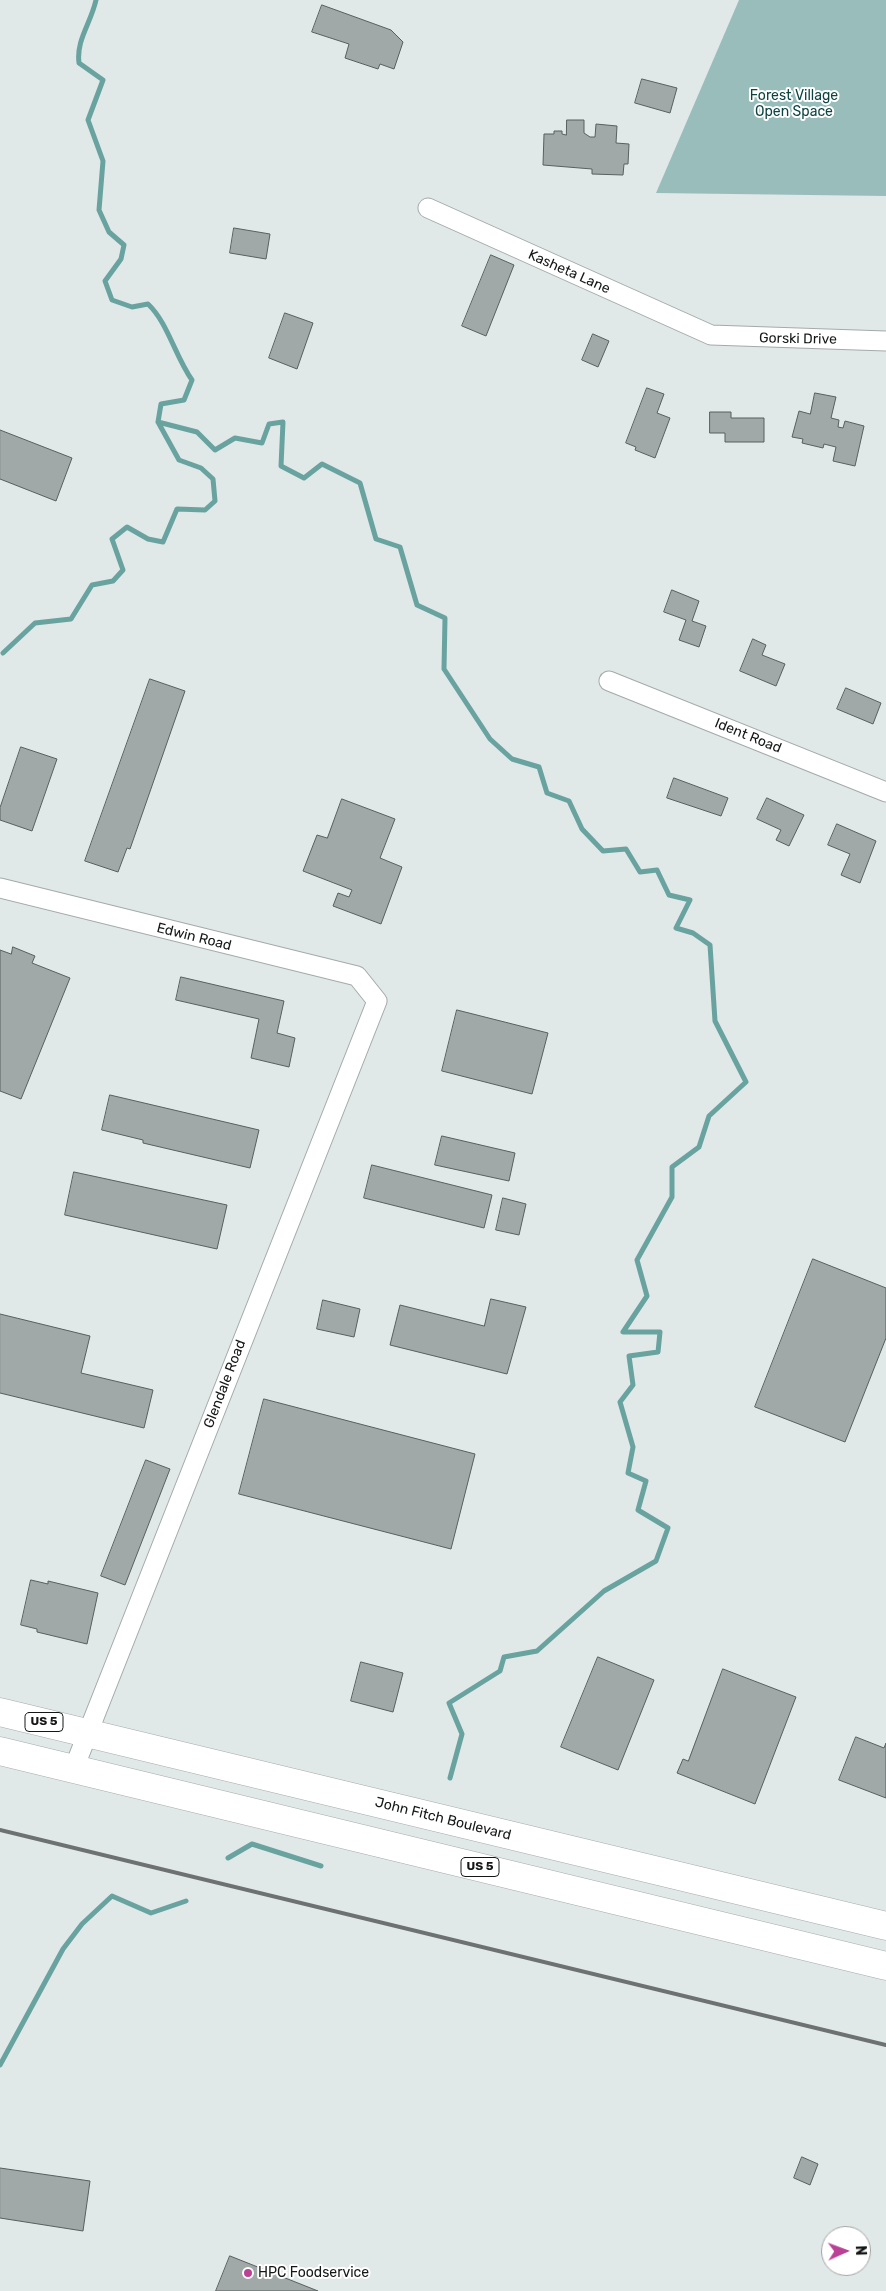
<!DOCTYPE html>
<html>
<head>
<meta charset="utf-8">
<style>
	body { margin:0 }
	#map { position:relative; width:886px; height:2291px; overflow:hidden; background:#e1e8e8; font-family:Rubik,sans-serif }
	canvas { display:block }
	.north { position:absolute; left:821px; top:2226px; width:50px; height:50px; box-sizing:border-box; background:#fff; border:1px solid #a1a2a2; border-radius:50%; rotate:88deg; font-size:14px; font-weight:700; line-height:20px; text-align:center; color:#151717 }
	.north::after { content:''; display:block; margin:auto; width:18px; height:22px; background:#ba4195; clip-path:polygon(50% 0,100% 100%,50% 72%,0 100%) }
</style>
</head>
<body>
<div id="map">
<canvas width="886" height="2291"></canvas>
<div class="north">N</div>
</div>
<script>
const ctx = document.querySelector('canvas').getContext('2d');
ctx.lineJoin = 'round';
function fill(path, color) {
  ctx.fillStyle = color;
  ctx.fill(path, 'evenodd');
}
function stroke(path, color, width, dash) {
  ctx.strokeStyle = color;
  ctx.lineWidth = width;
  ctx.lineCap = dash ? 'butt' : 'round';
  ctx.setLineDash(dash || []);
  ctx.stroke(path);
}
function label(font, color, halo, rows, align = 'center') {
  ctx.font = font + ' Rubik,sans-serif';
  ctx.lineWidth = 4;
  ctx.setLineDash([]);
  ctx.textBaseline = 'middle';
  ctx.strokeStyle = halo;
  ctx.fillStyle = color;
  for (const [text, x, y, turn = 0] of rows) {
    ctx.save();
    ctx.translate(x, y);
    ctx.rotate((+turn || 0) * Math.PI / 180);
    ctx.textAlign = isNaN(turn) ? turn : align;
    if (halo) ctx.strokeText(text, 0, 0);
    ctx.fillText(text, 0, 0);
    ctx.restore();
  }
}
fill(new Path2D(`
	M 739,0 L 886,0 L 886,196 L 656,193 Z`), '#99bdbb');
stroke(new Path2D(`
	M 96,0 C 91,23 76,40 79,63 L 103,80 L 88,120 L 103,161 L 99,210 L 109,232 L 124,245 L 121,259 L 105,281 L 112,300 L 132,307 L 148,304 C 168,323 175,356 192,380 L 184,400 L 161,404 L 158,422
	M 158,422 L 197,432 L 215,450 L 235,438 L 262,443 L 269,424 L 283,422 L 281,466 L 304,478 L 322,464 L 360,483 L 376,539 L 400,547 L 417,605 L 445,618 L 444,669 L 490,739 L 512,759 L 539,767 L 547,793 L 569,801 L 582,829 L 603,851 L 626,849 L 640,872 L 657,870 L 669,895 L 690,900 L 676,928 L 693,933 L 710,945 L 715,1021 L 746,1082 L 709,1116 L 699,1147 L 672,1167 L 672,1197 L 637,1260 L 647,1296 L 623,1332 L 660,1332 L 658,1352 L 629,1356 L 633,1385 L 620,1402 L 633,1447 L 628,1473 L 646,1481 L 638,1510 L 668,1528 L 656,1561 L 604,1591 L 537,1651 L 504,1657 L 500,1671 L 449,1703 L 462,1734 L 450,1778
	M 3,653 L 35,623 L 71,619 L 92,585 L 113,581 L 123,570 L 112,539 L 127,527 L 148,539 L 163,542 L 177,509 L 205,510 L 215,501 L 213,479 L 201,468 L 179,460 L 158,422
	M 228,1858 L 252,1844 L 321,1866
	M 0,2065 L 63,1949 L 82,1924 L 112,1896 L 151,1913 L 186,1901`), '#69a3a0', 5);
const building = new Path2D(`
	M 322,5 L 391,30 L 403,42 L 394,69 L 380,64 L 378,69 L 345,58 L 349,44 L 312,32 Z
	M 642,79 L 677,88 L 670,113 L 635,103 Z
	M 567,120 L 584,120 L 584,133 L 590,137 L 595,137 L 596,124 L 617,126 L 616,143 L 629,144 L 628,164 L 624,164 L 623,175 L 592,174 L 592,169 L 543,165 L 544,134 L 554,134 L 554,131 L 562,131 L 562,134 L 566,135 Z
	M 234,228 L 270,234 L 266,259 L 230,253 Z
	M 491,255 L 514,265 L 486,336 L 462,326 Z
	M 285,313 L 313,323 L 297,369 L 269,358 Z
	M 593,334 L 609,341 L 598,367 L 582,360 Z
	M 647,388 L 664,394 L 657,413 L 670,418 L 655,458 L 635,450 L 636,447 L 626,443 Z
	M 815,393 L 836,397 L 831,418 L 839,420 L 838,427 L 843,428 L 845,421 L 864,426 L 855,466 L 833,461 L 836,447 L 824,444 L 823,448 L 802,443 L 803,439 L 792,437 L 799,411 L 810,414 Z
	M 710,412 L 731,412 L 731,418 L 764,418 L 764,442 L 725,442 L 725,433 L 710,433 Z
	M 0,430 L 72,458 L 56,501 L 0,479 Z
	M 672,590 L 699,601 L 692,621 L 706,626 L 699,647 L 679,640 L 686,620 L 664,612 Z
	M 753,639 L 766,645 L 762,655 L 785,664 L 776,686 L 740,671 Z
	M 150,679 L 185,691 L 130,849 L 127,848 L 118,872 L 85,861 Z
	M 846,688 L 881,703 L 873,724 L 837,709 Z
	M 21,747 L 57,759 L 32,831 L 0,820 L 0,808 Z
	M 674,778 L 728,798 L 721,816 L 667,798 Z
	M 767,798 L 804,815 L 789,846 L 776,840 L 781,830 L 757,819 Z
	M 342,799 L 395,819 L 380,858 L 402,867 L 381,924 L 333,906 L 338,893 L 349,897 L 352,890 L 303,871 L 317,835 L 327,838 Z
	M 837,824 L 876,841 L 860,883 L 841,875 L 850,854 L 828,845 Z
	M 13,947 L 35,956 L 32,963 L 70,978 L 21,1099 L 0,1091 L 0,950 L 11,954 Z
	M 181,977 L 284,1001 L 277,1033 L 295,1038 L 289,1067 L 251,1058 L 259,1019 L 176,1000 Z
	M 457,1010 L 548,1033 L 532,1094 L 442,1071 Z
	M 110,1095 L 259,1130 L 250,1168 L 143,1143 L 143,1140 L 102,1130 Z
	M 442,1136 L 515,1153 L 509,1181 L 435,1165 Z
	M 372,1165 L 492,1195 L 484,1228 L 364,1198 Z
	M 74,1172 L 227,1205 L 217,1249 L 65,1215 Z
	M 503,1198 L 526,1204 L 519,1235 L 496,1230 Z
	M 813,1259 L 886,1288 L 886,1338 L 845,1442 L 755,1407 Z
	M 491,1299 L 526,1307 L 507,1374 L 390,1345 L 400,1305 L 484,1326 Z
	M 323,1300 L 360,1309 L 354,1337 L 317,1329 Z
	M 0,1314 L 90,1336 L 81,1373 L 153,1390 L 144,1428 L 0,1393 Z
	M 264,1399 L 475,1454 L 451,1549 L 239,1494 Z
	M 146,1460 L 170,1469 L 125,1585 L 101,1576 Z
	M 31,1580 L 48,1584 L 48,1581 L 98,1593 L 87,1644 L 37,1632 L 37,1629 L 21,1625 Z
	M 598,1657 L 654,1680 L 618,1770 L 561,1747 Z
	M 361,1662 L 403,1673 L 393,1712 L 351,1701 Z
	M 723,1669 L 796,1697 L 755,1804 L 677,1773 L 683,1759 L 688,1761 Z
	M 856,1737 L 884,1748 L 886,1743 L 886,1798 L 839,1780 Z
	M 802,2157 L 818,2164 L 810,2185 L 794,2178 Z
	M 0,2168 L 90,2181 L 83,2231 L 0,2218 Z
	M 230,2256 L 318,2291 L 216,2291 Z`);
fill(building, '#a1a8a8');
stroke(building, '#585f5e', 1);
const minor = new Path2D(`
	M 428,208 L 711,335 L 886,341
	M 609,681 L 886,792
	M 0,888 L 357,976 L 377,1001 L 74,1768`);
const highway = new Path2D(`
	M 0,1712 L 886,1926
	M 0,1751 L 886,1966`);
stroke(minor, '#a3abaa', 21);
stroke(highway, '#a3abaa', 29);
stroke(minor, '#fff', 19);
stroke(highway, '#fff', 28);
stroke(new Path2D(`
	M 0,1830 L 886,2045`), '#6d7171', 4);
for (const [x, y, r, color] of [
	[248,2273,5,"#ba4195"]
]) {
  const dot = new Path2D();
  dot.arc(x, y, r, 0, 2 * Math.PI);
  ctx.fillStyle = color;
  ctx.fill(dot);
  stroke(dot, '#fff', 2);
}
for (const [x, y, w] of [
	[44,1722,38],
	[480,1867,38]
]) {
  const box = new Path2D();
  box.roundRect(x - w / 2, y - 9.5, w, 19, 4);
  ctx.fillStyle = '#fff';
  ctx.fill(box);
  stroke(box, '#151717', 1);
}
label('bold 12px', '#151717', null, [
	["US 5",44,1722],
	["US 5",480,1867]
]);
label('14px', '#0c4442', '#fff', [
	["Forest Village",794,96],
	["Open Space",794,112]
]);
label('14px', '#151717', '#fff', [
	["Kasheta Lane",569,272,24],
	["Gorski Drive",798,339,1],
	["Ident Road",748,736,22],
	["Edwin Road",194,937,14],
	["Glendale Road",225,1384,-69],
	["John Fitch Boulevard",443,1819,14]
]);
label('14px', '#151717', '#fff', [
	["HPC Foodservice",258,2273]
], 'left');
</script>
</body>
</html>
